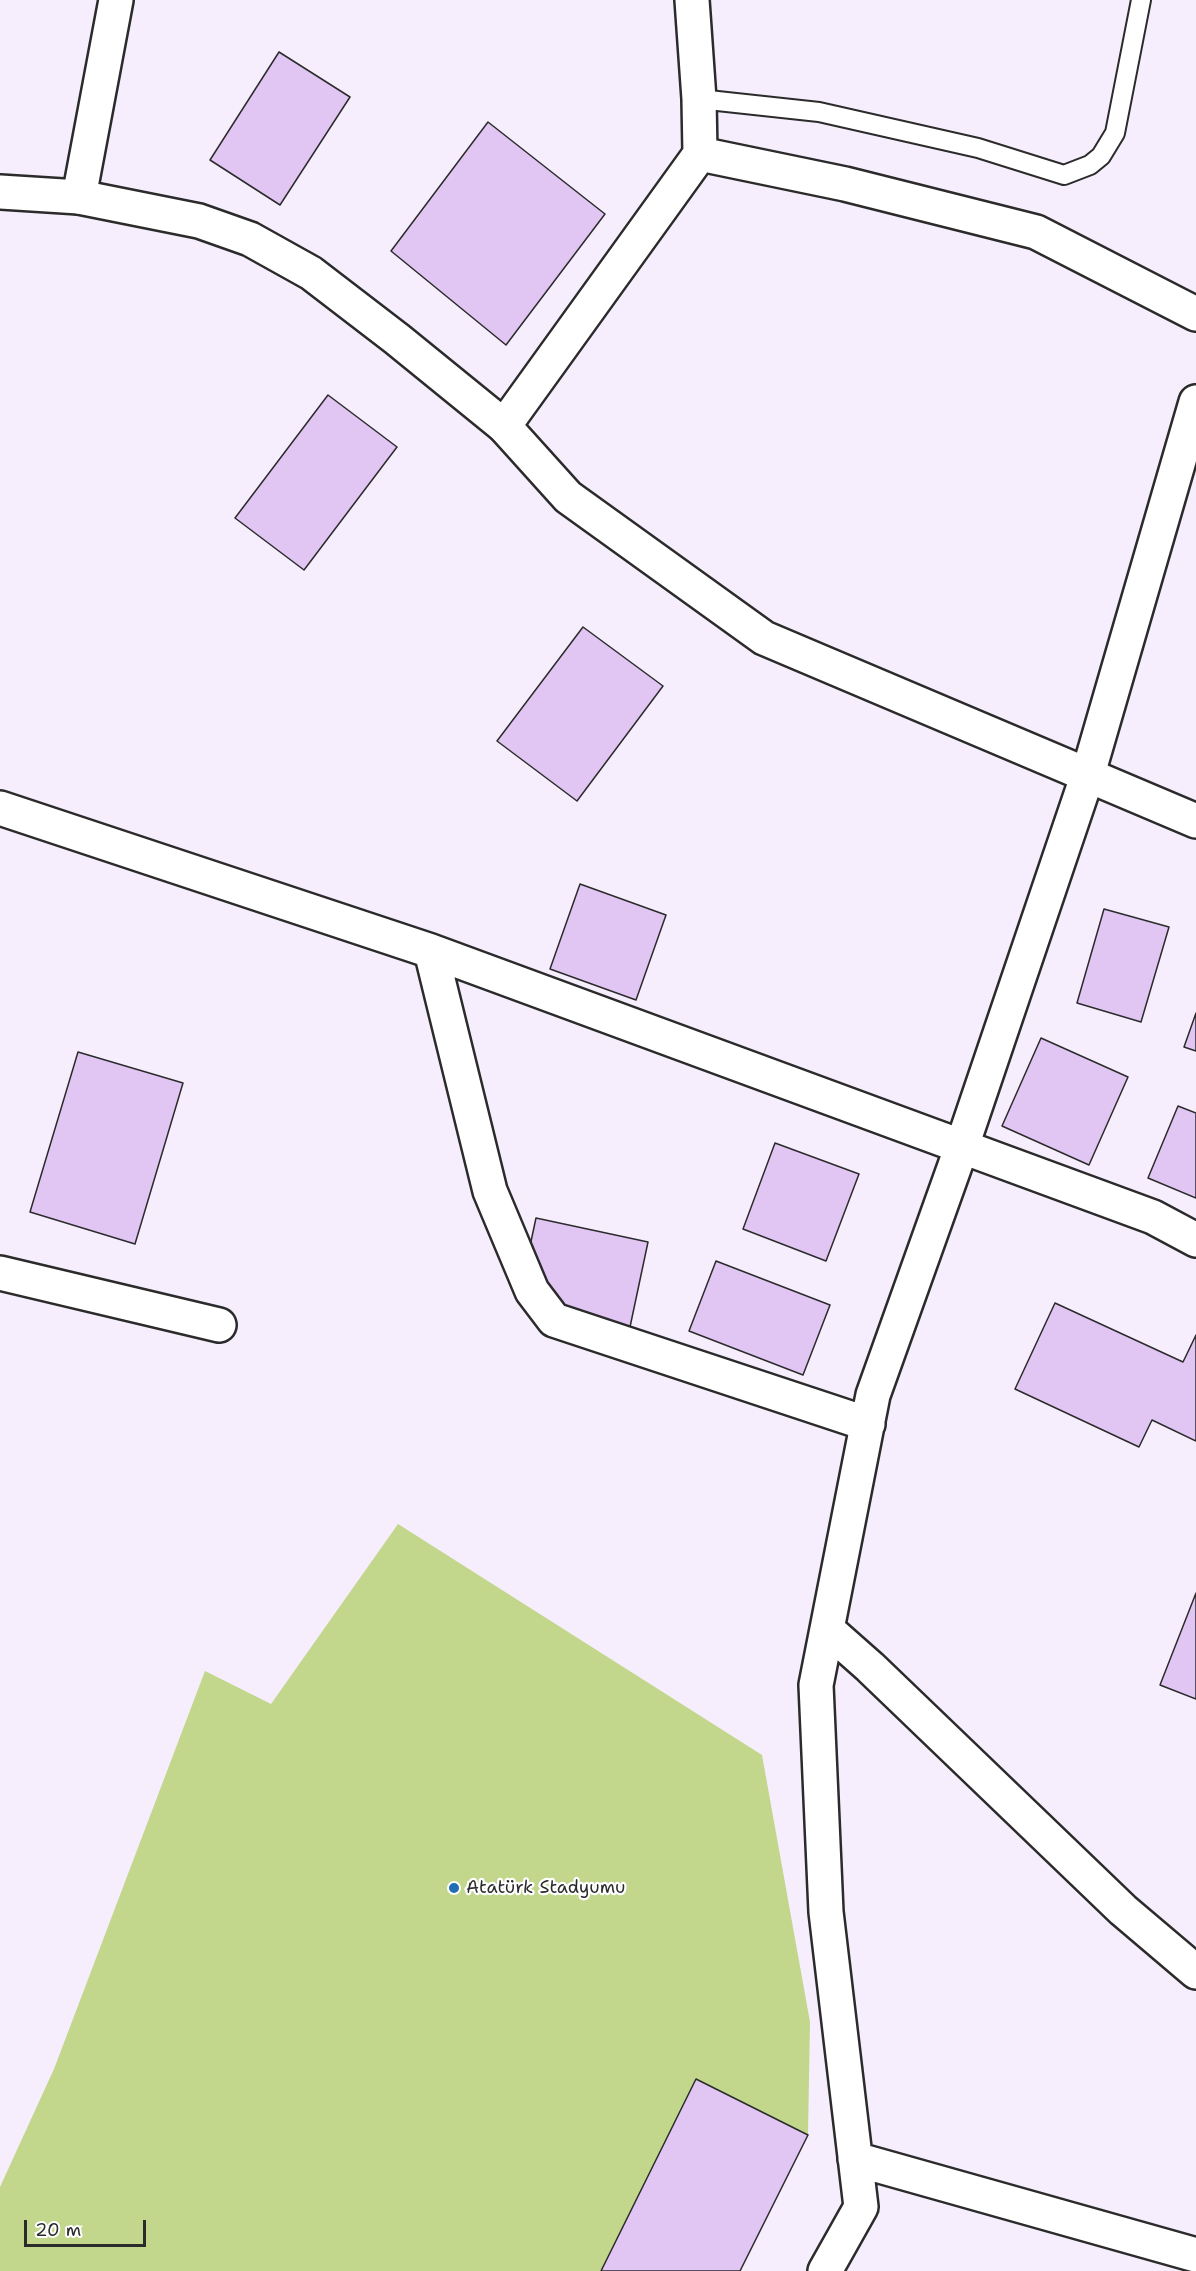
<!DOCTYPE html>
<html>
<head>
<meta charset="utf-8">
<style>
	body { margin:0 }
	#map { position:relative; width:1196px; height:2271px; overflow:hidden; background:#f6eefc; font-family:"Shantell Sans",sans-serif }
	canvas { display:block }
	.scale { position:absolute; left:24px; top:2220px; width:122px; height:27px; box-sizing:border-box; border:3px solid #2b2b2b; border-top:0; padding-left:8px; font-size:18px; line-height:21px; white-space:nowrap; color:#2b2b2b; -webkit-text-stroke:4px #fff; paint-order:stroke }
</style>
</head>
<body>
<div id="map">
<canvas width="1196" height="2271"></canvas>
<div class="scale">20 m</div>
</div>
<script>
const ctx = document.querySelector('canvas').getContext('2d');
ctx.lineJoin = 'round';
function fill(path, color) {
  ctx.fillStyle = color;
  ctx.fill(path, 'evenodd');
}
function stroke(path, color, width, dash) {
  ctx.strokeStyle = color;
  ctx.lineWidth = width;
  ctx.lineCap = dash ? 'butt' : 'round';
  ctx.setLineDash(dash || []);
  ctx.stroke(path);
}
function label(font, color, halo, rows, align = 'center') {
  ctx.font = font + ' "Shantell Sans",sans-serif';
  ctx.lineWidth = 4.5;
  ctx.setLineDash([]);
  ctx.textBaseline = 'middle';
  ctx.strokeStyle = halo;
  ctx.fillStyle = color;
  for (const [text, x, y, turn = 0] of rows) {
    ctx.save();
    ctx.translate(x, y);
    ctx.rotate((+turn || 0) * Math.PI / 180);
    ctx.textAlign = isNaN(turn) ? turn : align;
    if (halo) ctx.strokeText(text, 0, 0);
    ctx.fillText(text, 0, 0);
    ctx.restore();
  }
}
fill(new Path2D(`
	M 398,1524 L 762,1755 L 810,2022 L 808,2135 L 740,2271 L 0,2271 L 0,2187 L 54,2069 L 205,1671 L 271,1704 Z`), '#c2d68c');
const building = new Path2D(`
	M 279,52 L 350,97 L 280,205 L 210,160 Z
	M 488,122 L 605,214 L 506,345 L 391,251 Z
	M 328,395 L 397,447 L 304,570 L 235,518 Z
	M 583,627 L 663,686 L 577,801 L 497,741 Z
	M 580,884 L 666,915 L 636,1000 L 550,969 Z
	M 1104,909 L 1169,927 L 1141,1022 L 1077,1003 Z
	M 1196,1013 L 1196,1051 L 1184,1047 Z
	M 1041,1038 L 1128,1077 L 1089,1165 L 1002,1126 Z
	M 78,1052 L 183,1083 L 135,1244 L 30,1212 Z
	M 1178,1106 L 1196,1113 L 1196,1198 L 1148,1178 Z
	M 775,1143 L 859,1174 L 826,1261 L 743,1229 Z
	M 536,1218 L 648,1242 L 630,1327 L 518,1302 Z
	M 716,1261 L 830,1305 L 803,1375 L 689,1331 Z
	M 1055,1303 L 1183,1362 L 1196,1335 L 1196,1441 L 1152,1420 L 1139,1447 L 1015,1389 Z
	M 1196,1593 L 1196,1699 L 1160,1685 Z
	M 696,2079 L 808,2135 L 740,2271 L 601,2271 Z`);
fill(building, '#e1c6f4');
stroke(building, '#2b2b2b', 1.5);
const service = new Path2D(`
	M 699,99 L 819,112 L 978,148 L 1064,175 L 1090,165 L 1101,156 L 1115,133 L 1141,0`);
const minor = new Path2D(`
	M 700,154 L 845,184 L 1036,232 L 1196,314
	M 79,197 L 116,0
	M 504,426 L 700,154 L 699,99 L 692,0
	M 0,808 L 431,951 L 1153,1217 L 1196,1240
	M 431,951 L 490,1191 L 532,1291 L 554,1320 L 868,1424
	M 0,1273 L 219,1325
	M 827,1629 L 870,1667 L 1123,1910 L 1196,1972
	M 855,2159 L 1196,2255
	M 825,2271 L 861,2207 L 826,1912 L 816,1685 L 873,1395 L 962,1146 L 1088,774 L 1196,402`);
const secondary = new Path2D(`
	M 0,192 L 79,197 L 199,221 L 250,239 L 311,273 L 397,339 L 504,426 L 568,497 L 764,638 L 1196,821`);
stroke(service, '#2b2b2b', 22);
stroke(minor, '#2b2b2b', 38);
stroke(secondary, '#2b2b2b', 38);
stroke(service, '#fff', 18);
stroke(minor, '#fff', 33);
stroke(secondary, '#fff', 33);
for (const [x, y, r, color] of [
	[454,1888,6,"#1f6fb2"]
]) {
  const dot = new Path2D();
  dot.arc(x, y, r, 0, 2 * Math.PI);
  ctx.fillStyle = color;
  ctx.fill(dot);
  stroke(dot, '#fff', 2);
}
label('18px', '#2b2b2b', '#fff', [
	["Atatürk Stadyumu",466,1888]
], 'left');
</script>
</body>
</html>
